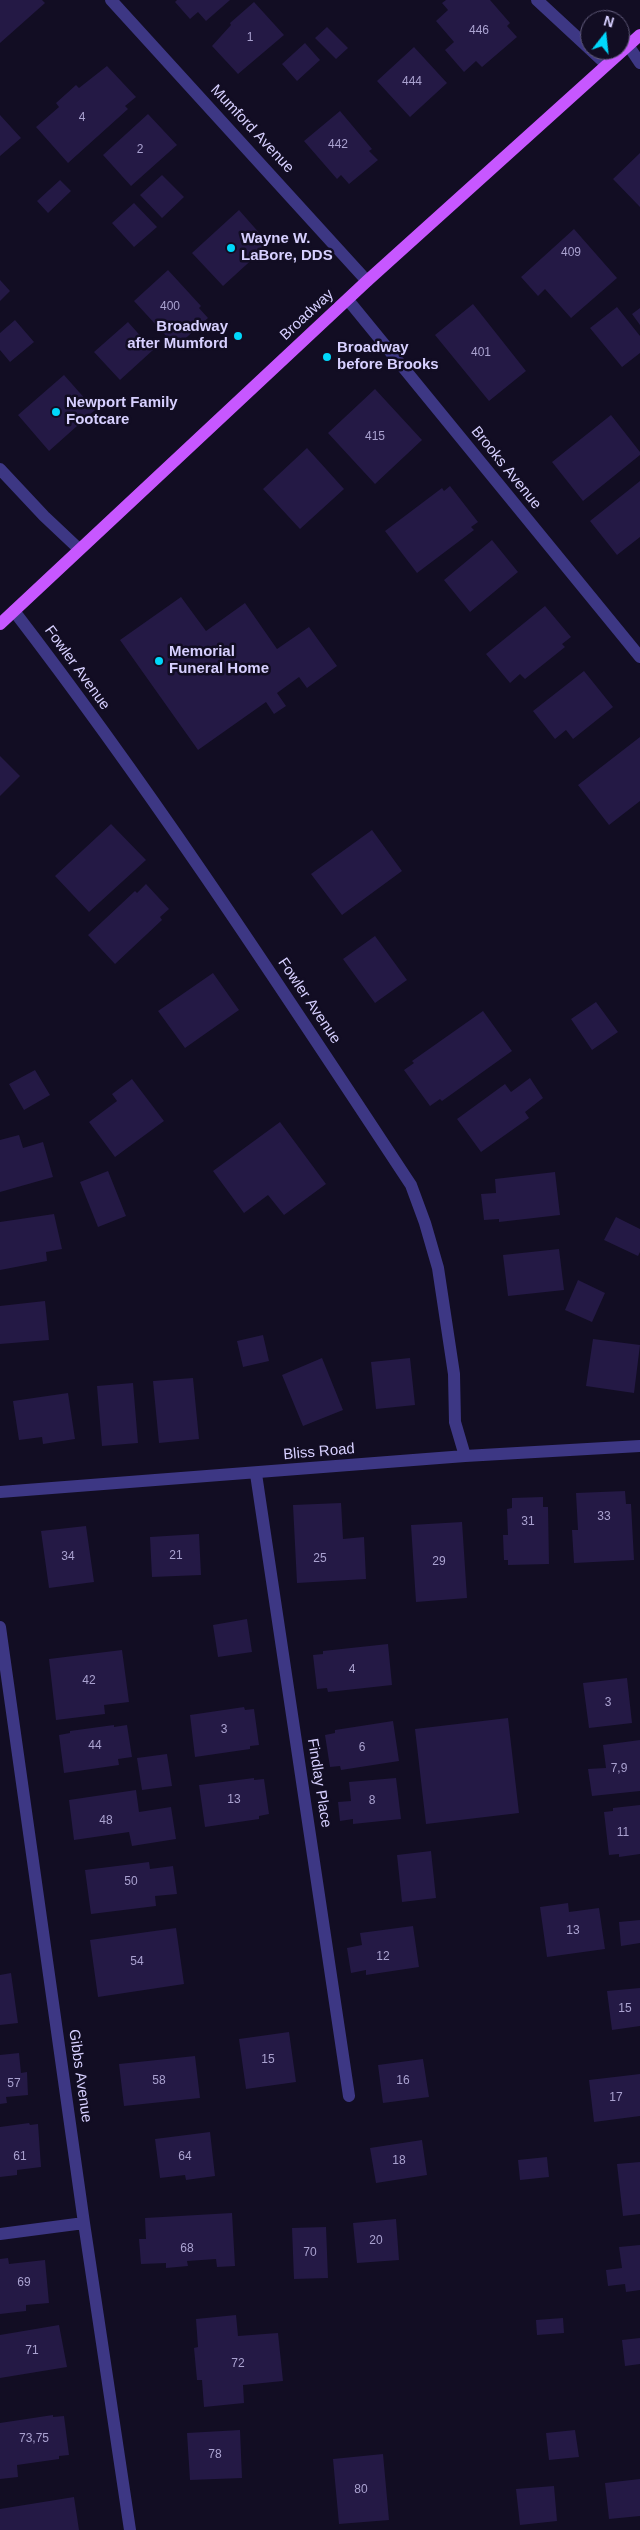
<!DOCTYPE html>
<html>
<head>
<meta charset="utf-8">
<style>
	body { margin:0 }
	#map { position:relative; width:640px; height:2530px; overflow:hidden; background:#120d23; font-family:Helvetica,sans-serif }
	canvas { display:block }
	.north { position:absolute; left:580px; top:10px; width:50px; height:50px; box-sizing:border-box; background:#120d23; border:1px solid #615b7b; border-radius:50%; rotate:16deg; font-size:14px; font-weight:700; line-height:20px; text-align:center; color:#d7d0ff }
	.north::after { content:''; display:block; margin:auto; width:18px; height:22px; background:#00d8fb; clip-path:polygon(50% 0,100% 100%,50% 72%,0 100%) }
</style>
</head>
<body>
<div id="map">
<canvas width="640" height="2530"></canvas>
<div class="north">N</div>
</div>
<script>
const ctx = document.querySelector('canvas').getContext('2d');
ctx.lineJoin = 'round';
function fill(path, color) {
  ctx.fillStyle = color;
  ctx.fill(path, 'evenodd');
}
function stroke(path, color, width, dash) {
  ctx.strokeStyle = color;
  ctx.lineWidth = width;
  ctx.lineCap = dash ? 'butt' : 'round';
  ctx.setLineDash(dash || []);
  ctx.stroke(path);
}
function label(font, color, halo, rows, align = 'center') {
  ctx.font = font + ' Helvetica,sans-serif';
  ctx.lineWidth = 5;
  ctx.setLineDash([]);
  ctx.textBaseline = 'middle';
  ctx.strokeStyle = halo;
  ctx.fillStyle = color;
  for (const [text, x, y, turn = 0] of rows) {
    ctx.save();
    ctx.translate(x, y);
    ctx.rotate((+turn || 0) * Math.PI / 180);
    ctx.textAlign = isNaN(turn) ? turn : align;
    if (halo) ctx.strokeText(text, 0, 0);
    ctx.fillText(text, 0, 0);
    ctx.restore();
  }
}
fill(new Path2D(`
	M 0,0 L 42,0 L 45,3 L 0,43 Z
	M 177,0 L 230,0 L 206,21 L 198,12 L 190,19 L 175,2 Z
	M 446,0 L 490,0 L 510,23 L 507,26 L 517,37 L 482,67 L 476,61 L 464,72 L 445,50 L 454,42 L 436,21 L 448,10 L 442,3 Z
	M 254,2 L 284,35 L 238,74 L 212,46 L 231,25 L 230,23 Z
	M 327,27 L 348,48 L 336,59 L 315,38 Z
	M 305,43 L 320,60 L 297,81 L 282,64 Z
	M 414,47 L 447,83 L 410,117 L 377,81 Z
	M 107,66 L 136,97 L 125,106 L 128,109 L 68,163 L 36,127 L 59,107 L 56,103 L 76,85 L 79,88 Z
	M 340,111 L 372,149 L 369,151 L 378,160 L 349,184 L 341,175 L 337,179 L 304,141 Z
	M 148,114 L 177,145 L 131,186 L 103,155 Z
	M 0,115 L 21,138 L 0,156 Z
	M 640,153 L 640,207 L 613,179 Z
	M 162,175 L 184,197 L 162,218 L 140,195 Z
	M 60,180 L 71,191 L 48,213 L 37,201 Z
	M 134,203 L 157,227 L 134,247 L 112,223 Z
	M 239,210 L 269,244 L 223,286 L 192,253 Z
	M 574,229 L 617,278 L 571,318 L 545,289 L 538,296 L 521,277 Z
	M 168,270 L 201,306 L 199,308 L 208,318 L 178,345 L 171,336 L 168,338 L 134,301 Z
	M 0,280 L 10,291 L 0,301 Z
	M 473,304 L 526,371 L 489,401 L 435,335 Z
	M 617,307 L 640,336 L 640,353 L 622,367 L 590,328 Z
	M 640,308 L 640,325 L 632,314 Z
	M 15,320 L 34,342 L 10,362 L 0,350 L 0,333 Z
	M 128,322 L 153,350 L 120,380 L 94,352 Z
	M 64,375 L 95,410 L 49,451 L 18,415 Z
	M 375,389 L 422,440 L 375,484 L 328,433 Z
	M 611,415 L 640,452 L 640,455 L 583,501 L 552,462 Z
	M 307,448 L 344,489 L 300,529 L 263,489 Z
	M 640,481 L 640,537 L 617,555 L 590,521 Z
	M 450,486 L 478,522 L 471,527 L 474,530 L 417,573 L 385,531 L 442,488 L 444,491 Z
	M 492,540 L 518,572 L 470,612 L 444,580 Z
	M 181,597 L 206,631 L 245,603 L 277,649 L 309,627 L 337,666 L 307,688 L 299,677 L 277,693 L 286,706 L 274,714 L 266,702 L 198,750 L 120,640 Z
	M 545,606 L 571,637 L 562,644 L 565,647 L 525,679 L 520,674 L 510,683 L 486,654 Z
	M 584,671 L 613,707 L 573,739 L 566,730 L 555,739 L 533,711 Z
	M 640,737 L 640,801 L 609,825 L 578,785 Z
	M 0,756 L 20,776 L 0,796 Z
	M 111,824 L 146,860 L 89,912 L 55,876 Z
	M 372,830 L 402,871 L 342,915 L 311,874 Z
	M 146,884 L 169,909 L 160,917 L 162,920 L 115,964 L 88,935 L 135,891 L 137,893 Z
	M 375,936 L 407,980 L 375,1003 L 343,959 Z
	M 213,973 L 239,1010 L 185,1048 L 158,1011 Z
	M 596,1002 L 618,1032 L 592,1050 L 571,1019 Z
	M 483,1011 L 512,1051 L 442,1101 L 440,1099 L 430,1106 L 404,1070 L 414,1063 L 412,1061 Z
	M 35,1070 L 50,1095 L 24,1110 L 9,1084 Z
	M 530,1078 L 543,1098 L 525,1112 L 529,1118 L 481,1152 L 457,1119 L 505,1084 L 511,1092 Z
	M 132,1079 L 164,1121 L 115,1157 L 89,1122 L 117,1101 L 112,1094 Z
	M 280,1122 L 326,1184 L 284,1215 L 268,1195 L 244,1213 L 213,1171 Z
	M 19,1135 L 23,1148 L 43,1142 L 53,1177 L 0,1192 L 0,1140 Z
	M 108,1171 L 126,1216 L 98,1227 L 80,1182 Z
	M 555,1172 L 560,1215 L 499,1222 L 499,1219 L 484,1220 L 481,1194 L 496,1193 L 495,1179 Z
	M 54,1214 L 62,1249 L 46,1252 L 47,1261 L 0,1270 L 0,1222 Z
	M 616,1217 L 640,1229 L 640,1252 L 638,1256 L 604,1240 Z
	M 559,1249 L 564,1290 L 508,1296 L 503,1255 Z
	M 578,1280 L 605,1293 L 592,1322 L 565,1310 Z
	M 45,1301 L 49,1340 L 0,1344 L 0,1306 Z
	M 263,1335 L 269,1361 L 243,1367 L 237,1341 Z
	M 593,1339 L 640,1345 L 634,1393 L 586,1386 Z
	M 322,1358 L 343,1410 L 303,1426 L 282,1375 Z
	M 410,1358 L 415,1405 L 376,1409 L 371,1362 Z
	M 193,1378 L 199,1439 L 159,1443 L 153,1381 Z
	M 133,1383 L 138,1443 L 102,1446 L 97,1386 Z
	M 68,1393 L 75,1439 L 43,1444 L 42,1437 L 19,1440 L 13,1401 Z
	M 625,1491 L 626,1504 L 631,1504 L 634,1560 L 574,1563 L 572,1530 L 578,1530 L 576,1493 Z
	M 543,1497 L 543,1507 L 548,1507 L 549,1564 L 508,1565 L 508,1560 L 504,1560 L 503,1535 L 508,1535 L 507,1509 L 512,1508 L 512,1498 Z
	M 341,1503 L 343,1539 L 364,1537 L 366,1579 L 297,1583 L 293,1505 Z
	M 462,1522 L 467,1598 L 416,1602 L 411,1525 Z
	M 86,1526 L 94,1582 L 49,1588 L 41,1531 Z
	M 199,1534 L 201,1575 L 152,1577 L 150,1537 Z
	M 247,1619 L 252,1652 L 218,1657 L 213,1625 Z
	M 388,1644 L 392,1685 L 328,1692 L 327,1688 L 317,1689 L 313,1655 L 323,1654 L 323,1651 Z
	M 122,1650 L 129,1702 L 104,1705 L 105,1714 L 56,1720 L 49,1659 Z
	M 627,1678 L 632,1723 L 589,1728 L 583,1683 Z
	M 244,1707 L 245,1710 L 254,1709 L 259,1745 L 250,1746 L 250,1749 L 195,1757 L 190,1715 Z
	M 508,1718 L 519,1813 L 426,1824 L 415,1729 Z
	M 393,1721 L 399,1761 L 341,1770 L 340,1766 L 330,1767 L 325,1735 L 335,1733 L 335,1730 Z
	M 114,1725 L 114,1727 L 127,1725 L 132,1757 L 118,1759 L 119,1765 L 64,1773 L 59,1735 L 70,1733 L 70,1731 Z
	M 640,1740 L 640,1791 L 592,1796 L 588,1769 L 606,1768 L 603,1745 Z
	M 167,1754 L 172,1786 L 142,1790 L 137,1758 Z
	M 254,1778 L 254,1780 L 264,1779 L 269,1814 L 259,1816 L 259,1819 L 205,1827 L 199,1785 Z
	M 396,1778 L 401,1819 L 353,1824 L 353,1819 L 340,1821 L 338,1802 L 351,1801 L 349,1782 Z
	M 136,1790 L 139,1812 L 171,1807 L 176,1839 L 132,1846 L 129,1832 L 74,1840 L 69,1800 Z
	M 640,1805 L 640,1854 L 619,1857 L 619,1854 L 609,1855 L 604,1812 L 613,1811 L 613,1808 Z
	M 431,1851 L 436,1898 L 402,1902 L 397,1855 Z
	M 149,1862 L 150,1869 L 173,1866 L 177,1894 L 155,1896 L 156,1906 L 91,1914 L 85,1870 Z
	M 568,1903 L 569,1912 L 599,1908 L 605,1949 L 547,1957 L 540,1907 Z
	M 640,1920 L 640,1943 L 621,1946 L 619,1922 Z
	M 413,1926 L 419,1967 L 366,1975 L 366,1970 L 351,1973 L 347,1948 L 362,1945 L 360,1933 Z
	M 176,1928 L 184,1984 L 98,1997 L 90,1940 Z
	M 11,1973 L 18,2023 L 0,2025 L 0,1975 Z
	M 640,1988 L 640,2026 L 612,2030 L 607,1991 Z
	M 289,2032 L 296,2082 L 246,2089 L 239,2039 Z
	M 19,2053 L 21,2073 L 27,2072 L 28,2095 L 6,2097 L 7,2103 L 0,2104 L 0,2055 Z
	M 195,2056 L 200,2098 L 124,2106 L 119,2064 Z
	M 423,2059 L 429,2097 L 383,2103 L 378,2065 Z
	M 640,2074 L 640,2116 L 594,2122 L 589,2080 Z
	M 29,2123 L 30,2125 L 38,2124 L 41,2167 L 17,2170 L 17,2175 L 0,2177 L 0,2127 Z
	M 210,2132 L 215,2176 L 186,2180 L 185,2175 L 160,2178 L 155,2139 Z
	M 422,2140 L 427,2175 L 376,2183 L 370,2148 Z
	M 547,2157 L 549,2177 L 520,2180 L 518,2160 Z
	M 640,2162 L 640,2214 L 623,2216 L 617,2164 Z
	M 232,2213 L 235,2266 L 217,2267 L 216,2259 L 187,2261 L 188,2266 L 166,2268 L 166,2263 L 141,2264 L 139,2239 L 146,2239 L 145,2218 Z
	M 396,2219 L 399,2260 L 357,2263 L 353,2223 Z
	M 326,2227 L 328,2278 L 294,2279 L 292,2228 Z
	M 640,2245 L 640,2290 L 626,2292 L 625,2284 L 608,2286 L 606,2270 L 622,2268 L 619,2247 Z
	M 8,2258 L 9,2264 L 45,2260 L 49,2303 L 26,2305 L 26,2311 L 0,2314 L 0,2259 Z
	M 236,2315 L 238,2336 L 278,2333 L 283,2381 L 243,2385 L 244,2403 L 204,2407 L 202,2380 L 197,2380 L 194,2348 L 198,2347 L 196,2319 Z
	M 563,2318 L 564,2333 L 537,2335 L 536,2320 Z
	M 59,2325 L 67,2367 L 0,2378 L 0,2335 Z
	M 640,2338 L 640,2364 L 625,2366 L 622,2340 Z
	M 53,2415 L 53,2417 L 64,2416 L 69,2455 L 59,2456 L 59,2459 L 17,2465 L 18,2477 L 0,2479 L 0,2423 Z
	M 240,2430 L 242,2478 L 190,2480 L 187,2433 Z
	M 575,2430 L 579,2457 L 549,2460 L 546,2433 Z
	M 383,2454 L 389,2520 L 339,2524 L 333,2459 Z
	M 640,2479 L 640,2516 L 609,2519 L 605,2483 Z
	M 554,2486 L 557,2521 L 520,2525 L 516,2489 Z
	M 74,2497 L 79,2530 L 0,2530 L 0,2509 Z`), '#241945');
stroke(new Path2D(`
	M 111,0 L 367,281
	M 537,0 L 606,64
	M 628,45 L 640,63
	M 348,300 L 640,657
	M 0,469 L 44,516 L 79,549
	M 14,611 C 156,796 283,991 411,1185 L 425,1223 L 438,1268 L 454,1374 L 455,1422 L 465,1456
	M 256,1474 L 349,2096
	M 0,1492 L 465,1456 L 640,1446
	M 0,1627 L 84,2223 L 130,2530
	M 0,2234 L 84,2223`), '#3d3784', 12);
stroke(new Path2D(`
	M 0,624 L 367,281 L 640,35`), '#c757ff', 12);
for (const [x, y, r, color] of [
	[231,248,5,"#00d8fb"],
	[238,336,5,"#00d8fb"],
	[327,357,5,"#00d8fb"],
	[56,412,5,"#00d8fb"],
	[159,661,5,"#00d8fb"]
]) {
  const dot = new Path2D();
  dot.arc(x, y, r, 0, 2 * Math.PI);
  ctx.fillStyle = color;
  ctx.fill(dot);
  stroke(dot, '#120d23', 2);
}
label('12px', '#aaa2d0', null, [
	["446",479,31],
	["1",250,38],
	["444",412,82],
	["4",82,118],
	["442",338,145],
	["2",140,150],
	["409",571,253],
	["400",170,307],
	["401",481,353],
	["415",375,437],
	["33",604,1517],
	["31",528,1522],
	["21",176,1556],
	["34",68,1557],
	["25",320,1559],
	["29",439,1562],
	["4",352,1670],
	["42",89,1681],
	["3",608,1703],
	["3",224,1730],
	["44",95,1746],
	["6",362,1748],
	["7,9",619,1769],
	["13",234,1800],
	["8",372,1801],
	["48",106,1821],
	["11",623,1833],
	["50",131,1882],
	["13",573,1931],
	["12",383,1957],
	["54",137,1962],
	["15",625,2009],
	["15",268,2060],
	["58",159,2081],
	["16",403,2081],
	["57",14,2084],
	["17",616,2098],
	["61",20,2157],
	["64",185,2157],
	["18",399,2161],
	["20",376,2241],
	["68",187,2249],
	["70",310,2253],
	["69",24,2283],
	["71",32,2351],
	["72",238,2364],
	["73,75",34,2439],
	["78",215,2455],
	["80",361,2490]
]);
label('15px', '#d7d0ff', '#120d23', [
	["Mumford Avenue",252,129,47],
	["Broadway",307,315,-43],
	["Brooks Avenue",506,468,51],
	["Fowler Avenue",77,668,54],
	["Fowler Avenue",309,1001,56],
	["Bliss Road",319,1452,-5],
	["Findlay Place",319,1783,81],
	["Gibbs Avenue",80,2076,82]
]);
label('bold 15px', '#d7d0ff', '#120d23', [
	["Wayne W.",241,239],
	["LaBore, DDS",241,256],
	["Broadway",228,327,"right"],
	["after Mumford",228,344,"right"],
	["Broadway",337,348],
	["before Brooks",337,365],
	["Newport Family",66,403],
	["Footcare",66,420],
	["Memorial",169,652],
	["Funeral Home",169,669]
], 'left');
</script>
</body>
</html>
